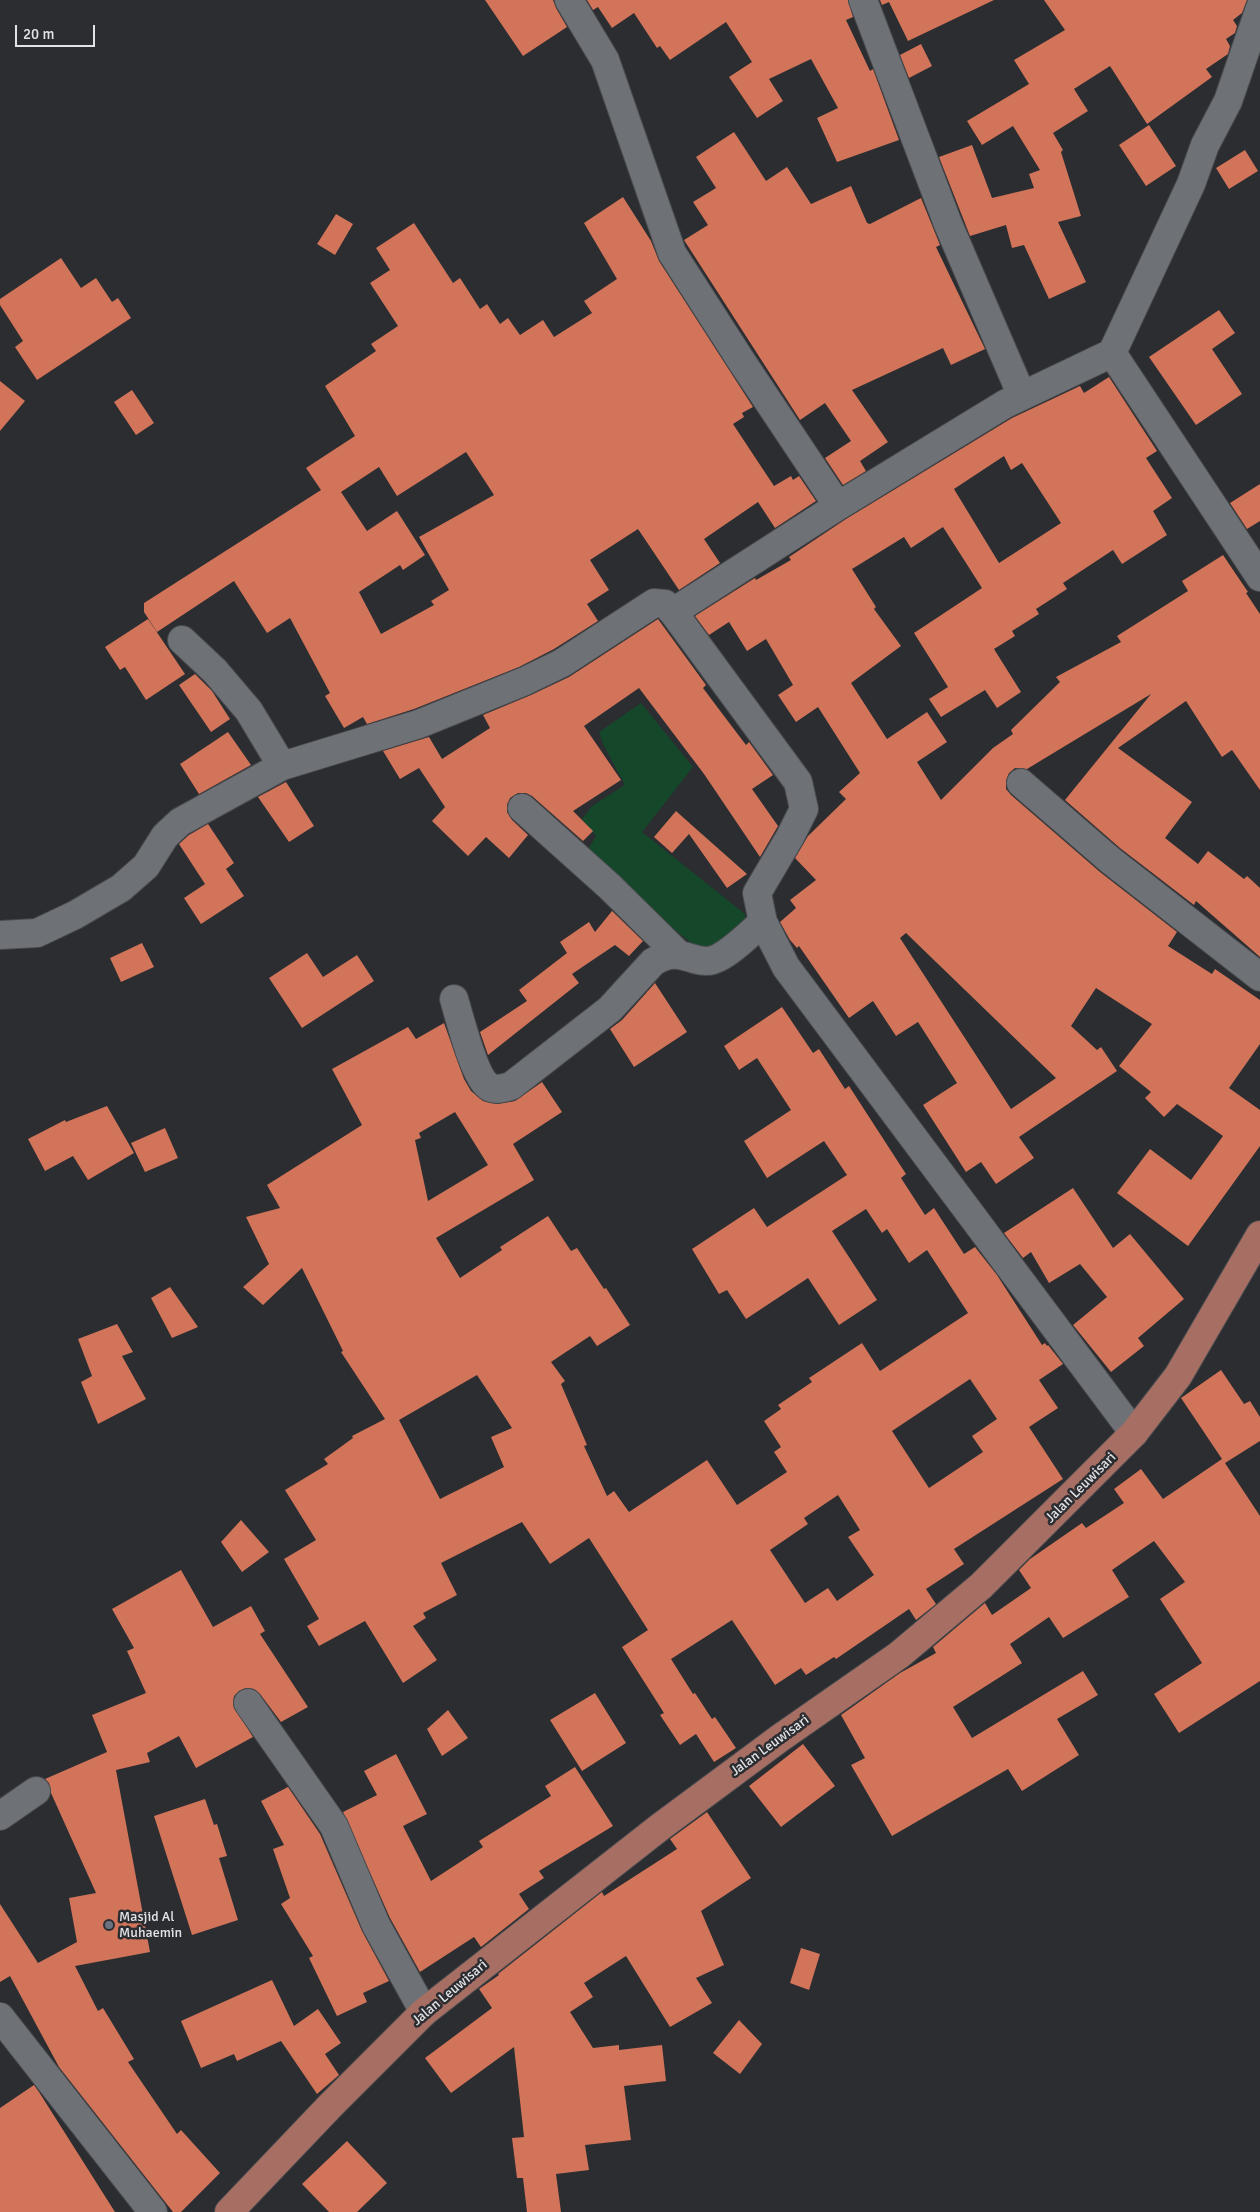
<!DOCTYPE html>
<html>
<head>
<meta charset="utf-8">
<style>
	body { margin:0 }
	#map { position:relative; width:1260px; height:2212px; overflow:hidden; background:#2b2d31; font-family:Signika,sans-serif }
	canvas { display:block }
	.scale { position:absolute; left:15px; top:25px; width:80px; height:22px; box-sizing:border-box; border:2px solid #e2e3e6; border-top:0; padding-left:6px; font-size:15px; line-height:18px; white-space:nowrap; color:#e2e3e6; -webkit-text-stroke:4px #2b2d31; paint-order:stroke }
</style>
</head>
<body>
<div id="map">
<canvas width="1260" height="2212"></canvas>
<div class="scale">20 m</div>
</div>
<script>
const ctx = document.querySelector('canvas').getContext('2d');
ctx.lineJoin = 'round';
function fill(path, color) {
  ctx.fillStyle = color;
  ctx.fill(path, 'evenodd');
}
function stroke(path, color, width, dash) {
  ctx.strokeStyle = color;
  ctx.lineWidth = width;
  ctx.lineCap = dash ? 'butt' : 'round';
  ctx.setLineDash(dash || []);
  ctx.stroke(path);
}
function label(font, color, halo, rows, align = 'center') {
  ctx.font = font + ' Signika,sans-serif';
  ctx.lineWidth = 5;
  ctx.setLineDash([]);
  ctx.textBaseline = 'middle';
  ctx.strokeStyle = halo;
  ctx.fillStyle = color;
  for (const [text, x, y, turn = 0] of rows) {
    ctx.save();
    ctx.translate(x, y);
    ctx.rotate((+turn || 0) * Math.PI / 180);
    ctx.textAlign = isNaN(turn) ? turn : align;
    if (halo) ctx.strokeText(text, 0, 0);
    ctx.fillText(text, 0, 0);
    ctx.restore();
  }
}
fill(new Path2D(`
	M 641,703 L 693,767 L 642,832 L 745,914 L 745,924 L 703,952 L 583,858 L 596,836 L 582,819 L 592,806 L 625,785 L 604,746 L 599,732 Z`), '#15482b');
fill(new Path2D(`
	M 485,0 L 553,0 L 556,8 L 567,27 L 523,56 Z
	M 587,0 L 848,0 L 853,17 L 846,20 L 870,71 L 873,69 L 899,140 L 837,162 L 817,118 L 838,108 L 811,59 L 769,79 L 783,101 L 757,118 L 729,77 L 752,62 L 726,22 L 670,60 L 660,46 L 657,48 L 634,13 L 612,28 L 598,7 L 593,10 Z
	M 880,0 L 994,0 L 908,41 L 889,2 L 882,5 Z
	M 1044,0 L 1247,0 L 1242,13 L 1233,20 L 1237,26 L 1235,33 L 1226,39 L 1230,46 L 1228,54 L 1206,69 L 1212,77 L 1147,124 L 1110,66 L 1074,89 L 1088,111 L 1053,133 L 1063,150 L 1061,152 L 1081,216 L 1058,222 L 1086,282 L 1049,299 L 1024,245 L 1012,248 L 1006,225 L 970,236 L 939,157 L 972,145 L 992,198 L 1034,188 L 1029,174 L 1040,170 L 1013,126 L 982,145 L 967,121 L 1029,84 L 1014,60 L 1065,30 Z
	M 921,44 L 932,66 L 909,78 L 900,55 Z
	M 1149,125 L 1176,166 L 1146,186 L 1119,145 Z
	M 734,132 L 766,181 L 787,167 L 811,204 L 851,186 L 867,223 L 870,224 L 921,198 L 940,245 L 936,247 L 985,349 L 951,365 L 943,348 L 852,390 L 888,442 L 860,461 L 866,471 L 843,485 L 825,458 L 851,441 L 825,403 L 800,420 L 684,240 L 708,225 L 693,202 L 716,188 L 696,157 Z
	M 1245,150 L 1258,171 L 1229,189 L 1216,168 Z
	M 623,197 L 651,241 L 659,261 L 753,407 L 742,413 L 744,417 L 733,424 L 774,486 L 791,476 L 793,480 L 799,476 L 816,501 L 775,528 L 758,502 L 704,539 L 720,563 L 679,590 L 638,529 L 590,560 L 609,590 L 587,604 L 598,621 L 554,649 L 519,667 L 414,709 L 367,724 L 363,717 L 344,728 L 325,696 L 330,693 L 290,618 L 267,633 L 234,581 L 157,632 L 144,612 L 144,603 L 321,490 L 306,468 L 355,436 L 325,386 L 376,351 L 371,344 L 398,326 L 370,283 L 390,270 L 376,248 L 414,223 L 453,283 L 460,278 L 480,309 L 487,304 L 500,324 L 508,318 L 520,335 L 543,320 L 554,337 L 592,313 L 584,301 L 617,279 L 584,223 ZM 466,452 L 494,495 L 419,537 L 449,590 L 431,601 L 434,605 L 381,634 L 359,592 L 400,565 L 403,570 L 425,555 L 397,511 L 367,531 L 341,492 L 379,467 L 397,496 Z
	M 336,214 L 353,224 L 335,255 L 317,244 Z
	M 61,258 L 81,288 L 96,278 L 112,302 L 118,298 L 131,318 L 37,380 L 15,347 L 23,341 L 0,305 L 0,299 Z
	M 1219,310 L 1235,333 L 1212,349 L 1242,394 L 1196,425 L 1149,357 Z
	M 1109,377 L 1157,451 L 1146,458 L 1172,498 L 1153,511 L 1167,535 L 1122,564 L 1113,550 L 1063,583 L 1067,589 L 1036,609 L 1039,614 L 1012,631 L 1015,636 L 994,649 L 1021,692 L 997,708 L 985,690 L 941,717 L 929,699 L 948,687 L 914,633 L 982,588 L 943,527 L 911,548 L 904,537 L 852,569 L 876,607 L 874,609 L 901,646 L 851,683 L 887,739 L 927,712 L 947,742 L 917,762 L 941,800 L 993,748 L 1013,734 L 1011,730 L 1060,682 L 1056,677 L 1121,642 L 1117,636 L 1188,591 L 1182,581 L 1223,555 L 1248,592 L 1246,593 L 1260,614 L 1260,790 L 1232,750 L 1222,757 L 1186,701 L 1118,748 L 1192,802 L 1165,838 L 1198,864 L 1208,851 L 1244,879 L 1247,876 L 1260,888 L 1260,957 L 1196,901 L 1194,905 L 1120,848 L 1065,800 L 1151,694 L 1027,769 L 1015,768 L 1009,773 L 1006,781 L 1006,789 L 1011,795 L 1100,872 L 1177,932 L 1168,946 L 1212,974 L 1215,969 L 1260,1000 L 1260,1044 L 1229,1088 L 1260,1110 L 1260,1146 L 1188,1246 L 1117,1193 L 1150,1149 L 1191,1180 L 1223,1136 L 1177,1104 L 1164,1117 L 1145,1098 L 1151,1092 L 1119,1066 L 1152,1024 L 1096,988 L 1071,1026 L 1097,1050 L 1101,1047 L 1117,1071 L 1019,1137 L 1034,1158 L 996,1184 L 981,1162 L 966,1172 L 923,1105 L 957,1083 L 918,1022 L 896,1036 L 873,1001 L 849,1018 L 799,946 L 797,948 L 790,940 L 780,922 L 796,908 L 790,900 L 816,880 L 795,858 L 808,836 L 846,799 L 839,792 L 860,773 L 818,707 L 796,722 L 778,695 L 793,685 L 766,639 L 747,651 L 729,622 L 709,635 L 695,616 L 755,578 L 756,580 L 791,560 L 789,557 L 846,519 L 1012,418 L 1080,386 L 1084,393 ZM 1004,456 L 1011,470 L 1022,463 L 1061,523 L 999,563 L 954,489 ZM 906,933 L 1056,1078 L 1011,1109 L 900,938 Z
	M 0,381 L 25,401 L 0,431 Z
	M 132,390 L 154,423 L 136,435 L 114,402 Z
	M 1260,484 L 1260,521 L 1247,529 L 1230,503 Z
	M 148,619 L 185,674 L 146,700 L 125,667 L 120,670 L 105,647 Z
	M 658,619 L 706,685 L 703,688 L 724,716 L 746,745 L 749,742 L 773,775 L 752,789 L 778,826 L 760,857 L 704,774 L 639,688 L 584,726 L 621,780 L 573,811 L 593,831 L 583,841 L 532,796 L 526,793 L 518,793 L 510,798 L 507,805 L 507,812 L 512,820 L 528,835 L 509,858 L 486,837 L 468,856 L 432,821 L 445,807 L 419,768 L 400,779 L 383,751 L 429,737 L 442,759 L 490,728 L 483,715 L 531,695 L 569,677 Z
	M 195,674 L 212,691 L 230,719 L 211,732 L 179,685 Z
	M 228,732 L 251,765 L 199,794 L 180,764 Z
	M 286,782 L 314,826 L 289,842 L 258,797 Z
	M 676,811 L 695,828 L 747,874 L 727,888 L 689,834 L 672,853 L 654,837 Z
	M 208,824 L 234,863 L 226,869 L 244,896 L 201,924 L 184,898 L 205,884 L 179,844 L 189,835 Z
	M 612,911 L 643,941 L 629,956 L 615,945 L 572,974 L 579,983 L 488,1055 L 480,1032 L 527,1001 L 519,990 L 567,953 L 560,942 L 589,922 L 595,932 Z
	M 142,943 L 154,967 L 121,982 L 110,958 Z
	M 307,953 L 323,977 L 357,955 L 374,981 L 302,1028 L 269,978 Z
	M 655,983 L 687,1032 L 634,1067 L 610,1029 L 622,1020 Z
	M 782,1007 L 813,1053 L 819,1049 L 845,1089 L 849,1086 L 906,1174 L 901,1178 L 925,1215 L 934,1208 L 964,1254 L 975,1247 L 997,1275 L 1042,1345 L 1045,1343 L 1047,1346 L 1048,1345 L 1063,1364 L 1039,1380 L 1058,1408 L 1029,1427 L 1063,1479 L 954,1549 L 964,1564 L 926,1589 L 936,1604 L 916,1620 L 909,1609 L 836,1659 L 834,1657 L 806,1675 L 801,1668 L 775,1685 L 732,1620 L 671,1659 L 693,1694 L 695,1693 L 712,1719 L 715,1717 L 736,1748 L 714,1762 L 696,1734 L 680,1745 L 660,1715 L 664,1713 L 622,1647 L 648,1630 L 589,1538 L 550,1564 L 522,1522 L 441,1563 L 457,1595 L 423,1613 L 426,1618 L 413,1626 L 437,1660 L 403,1683 L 365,1621 L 319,1646 L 307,1626 L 319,1619 L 284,1559 L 316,1540 L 285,1490 L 328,1464 L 324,1459 L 353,1438 L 352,1436 L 385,1419 L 341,1352 L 343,1351 L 302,1268 L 263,1305 L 243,1287 L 269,1264 L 246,1217 L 280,1208 L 267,1185 L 362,1125 L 332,1069 L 408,1027 L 416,1039 L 444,1023 L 464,1079 L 471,1091 L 483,1101 L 497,1104 L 515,1101 L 542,1082 L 562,1112 L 513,1144 L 534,1180 L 436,1238 L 460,1278 L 502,1250 L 500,1247 L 548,1216 L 571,1251 L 577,1248 L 604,1289 L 606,1288 L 630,1325 L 597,1346 L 590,1336 L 551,1362 L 565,1381 L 561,1384 L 587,1445 L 584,1446 L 607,1496 L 614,1491 L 629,1512 L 707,1460 L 737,1505 L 787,1472 L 774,1452 L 781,1447 L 764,1421 L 781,1409 L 778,1405 L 812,1382 L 809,1378 L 862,1343 L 880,1371 L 968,1313 L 927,1250 L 909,1263 L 887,1229 L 882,1233 L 866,1209 L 832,1231 L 877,1300 L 839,1325 L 808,1278 L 746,1319 L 727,1290 L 719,1294 L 692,1249 L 754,1208 L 767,1227 L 847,1175 L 824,1141 L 767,1178 L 744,1141 L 791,1110 L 757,1058 L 739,1070 L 724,1046 ZM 455,1112 L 488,1165 L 428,1201 L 415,1140 L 421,1138 L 419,1133 ZM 477,1375 L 512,1428 L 491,1437 L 504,1467 L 440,1499 L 399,1420 ZM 970,1379 L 997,1419 L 972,1436 L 983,1452 L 929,1488 L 892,1431 ZM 838,1495 L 860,1530 L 848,1537 L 874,1575 L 837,1601 L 828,1588 L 805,1603 L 770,1550 L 808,1524 L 804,1518 Z
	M 107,1106 L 134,1153 L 88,1180 L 73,1156 L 45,1171 L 28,1139 L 65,1120 L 66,1122 Z
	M 165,1128 L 178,1158 L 145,1172 L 131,1143 Z
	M 1073,1188 L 1113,1248 L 1130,1234 L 1184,1299 L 1138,1338 L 1144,1346 L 1111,1372 L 1073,1325 L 1107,1297 L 1080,1264 L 1049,1283 L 1031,1252 L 1023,1258 L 1004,1233 Z
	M 170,1287 L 198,1327 L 172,1338 L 151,1298 Z
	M 117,1324 L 133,1352 L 122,1356 L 146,1399 L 98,1424 L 81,1382 L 92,1376 L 78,1339 Z
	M 1221,1370 L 1244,1404 L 1250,1401 L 1260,1417 L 1260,1441 L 1225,1463 L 1260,1516 L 1260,1681 L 1179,1733 L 1154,1694 L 1202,1663 L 1160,1599 L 1185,1582 L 1154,1541 L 1112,1570 L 1129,1597 L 1063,1638 L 1049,1617 L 1010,1644 L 1022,1663 L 953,1707 L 972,1738 L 1083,1671 L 1098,1695 L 1057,1719 L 1079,1755 L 1022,1791 L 1008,1769 L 892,1836 L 851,1765 L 865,1758 L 841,1715 L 900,1673 L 936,1653 L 933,1647 L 985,1603 L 992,1615 L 1031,1588 L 1019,1570 L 1030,1559 L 1082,1523 L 1086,1528 L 1124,1503 L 1114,1489 L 1141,1469 L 1163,1499 L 1222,1459 L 1181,1398 Z
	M 241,1520 L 269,1552 L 242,1572 L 221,1542 Z
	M 181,1570 L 213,1627 L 251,1606 L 265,1631 L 260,1634 L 308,1707 L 281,1722 L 260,1694 L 254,1689 L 246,1688 L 239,1691 L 234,1696 L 233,1705 L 253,1737 L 196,1768 L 179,1736 L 147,1753 L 150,1762 L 116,1770 L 150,1952 L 75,1966 L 98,2011 L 103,2008 L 134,2059 L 128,2062 L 177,2134 L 181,2130 L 220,2173 L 181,2212 L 173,2212 L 59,2067 L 10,1976 L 0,1982 L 0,1904 L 38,1963 L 77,1942 L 69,1898 L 96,1893 L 51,1793 L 49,1783 L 45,1779 L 107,1752 L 92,1715 L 146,1693 L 127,1651 L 134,1648 L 112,1609 Z
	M 595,1693 L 626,1743 L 582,1771 L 550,1720 Z
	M 448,1710 L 468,1738 L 442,1756 L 427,1729 Z
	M 803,1744 L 835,1786 L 781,1827 L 749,1786 Z
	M 396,1754 L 427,1814 L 403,1826 L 431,1881 L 483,1847 L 479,1841 L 551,1796 L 545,1786 L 575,1767 L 613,1826 L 539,1871 L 544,1878 L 519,1894 L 529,1909 L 481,1947 L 474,1937 L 420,1972 L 390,1918 L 343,1812 L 377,1795 L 364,1771 Z
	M 288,1787 L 320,1834 L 362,1931 L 389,1981 L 363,1993 L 367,2002 L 337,2016 L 309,1958 L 313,1956 L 281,1904 L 290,1898 L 273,1849 L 284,1845 L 261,1801 Z
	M 205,1799 L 214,1825 L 217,1824 L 227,1856 L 219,1858 L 238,1920 L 192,1935 L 154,1816 Z
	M 707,1812 L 751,1878 L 701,1911 L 724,1965 L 696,1978 L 712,2003 L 670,2027 L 626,1956 L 584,1983 L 593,1997 L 570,2012 L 593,2048 L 619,2045 L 619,2050 L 662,2045 L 666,2081 L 624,2086 L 631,2140 L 585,2145 L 589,2170 L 556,2174 L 561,2212 L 527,2212 L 523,2178 L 517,2178 L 512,2138 L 524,2137 L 514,2047 L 451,2093 L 425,2058 L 492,2008 L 479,1989 L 499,1975 L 498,1974 L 602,1892 L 604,1896 L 677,1849 L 670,1839 Z
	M 801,1948 L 820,1954 L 809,1990 L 790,1983 Z
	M 272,1980 L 294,2026 L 318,2009 L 341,2043 L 325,2054 L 339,2075 L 317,2094 L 281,2041 L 237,2061 L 234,2054 L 201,2068 L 181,2021 Z
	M 739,2020 L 762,2044 L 740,2074 L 713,2053 Z
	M 34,2085 L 39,2092 L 115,2212 L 0,2212 L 0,2108 Z
	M 347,2141 L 387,2183 L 357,2212 L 329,2212 L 302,2184 Z`), '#d17459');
const minor = new Path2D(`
	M 569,0 L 605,60 L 672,253 L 742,362 L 838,506
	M 863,0 L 948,224 L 1022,396
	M 1112,353 L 1260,577
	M 182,640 L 215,671 L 249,711 L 282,766
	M 1021,783 L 1110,860 L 1260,977
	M 522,808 L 609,886 L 679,955
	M 0,935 L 37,933 L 75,915 L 121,888 L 146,866 L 165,836 L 180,822 L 282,766 L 419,724 L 525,681 L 562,663 L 654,603 L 665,604 L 673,612
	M 454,999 C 460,1019 474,1076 488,1086 C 495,1091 503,1088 511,1086 L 610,1009 L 653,962 C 682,944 692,966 713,960 C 729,955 750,933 763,922
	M 1134,1433 L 786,967 L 763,922 L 757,893 L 790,837 L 804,809 L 798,782 L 673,612 L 838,506 L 1005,404 L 1112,353 L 1191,184 L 1205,145 L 1228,101 L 1260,8
	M 248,1703 L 334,1826 L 376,1925 L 424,2012
	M 0,1816 L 36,1791
	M 0,2017 L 153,2212`);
const major = new Path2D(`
	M 229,2212 L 331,2105 L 424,2012 L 660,1827 L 780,1738 L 899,1655 L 981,1586 L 1134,1433 L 1178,1376 L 1260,1235`);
stroke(minor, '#494b4e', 30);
stroke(major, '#494b4e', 30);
stroke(minor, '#6e7176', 28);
stroke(major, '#a76f64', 28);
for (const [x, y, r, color] of [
	[109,1925,5,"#6b7280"]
]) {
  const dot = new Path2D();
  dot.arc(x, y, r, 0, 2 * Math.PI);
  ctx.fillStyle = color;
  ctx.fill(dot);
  stroke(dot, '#2b2d31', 2);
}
label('14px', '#e2e3e6', '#2b2d31', [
	["Jalan Leuwisari",1081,1488,-45],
	["Jalan Leuwisari",770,1746,-36],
	["Jalan Leuwisari",450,1993,-40]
]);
label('14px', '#e2e3e6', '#2b2d31', [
	["Masjid Al",119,1917],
	["Muhaemin",119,1933]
], 'left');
</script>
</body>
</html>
